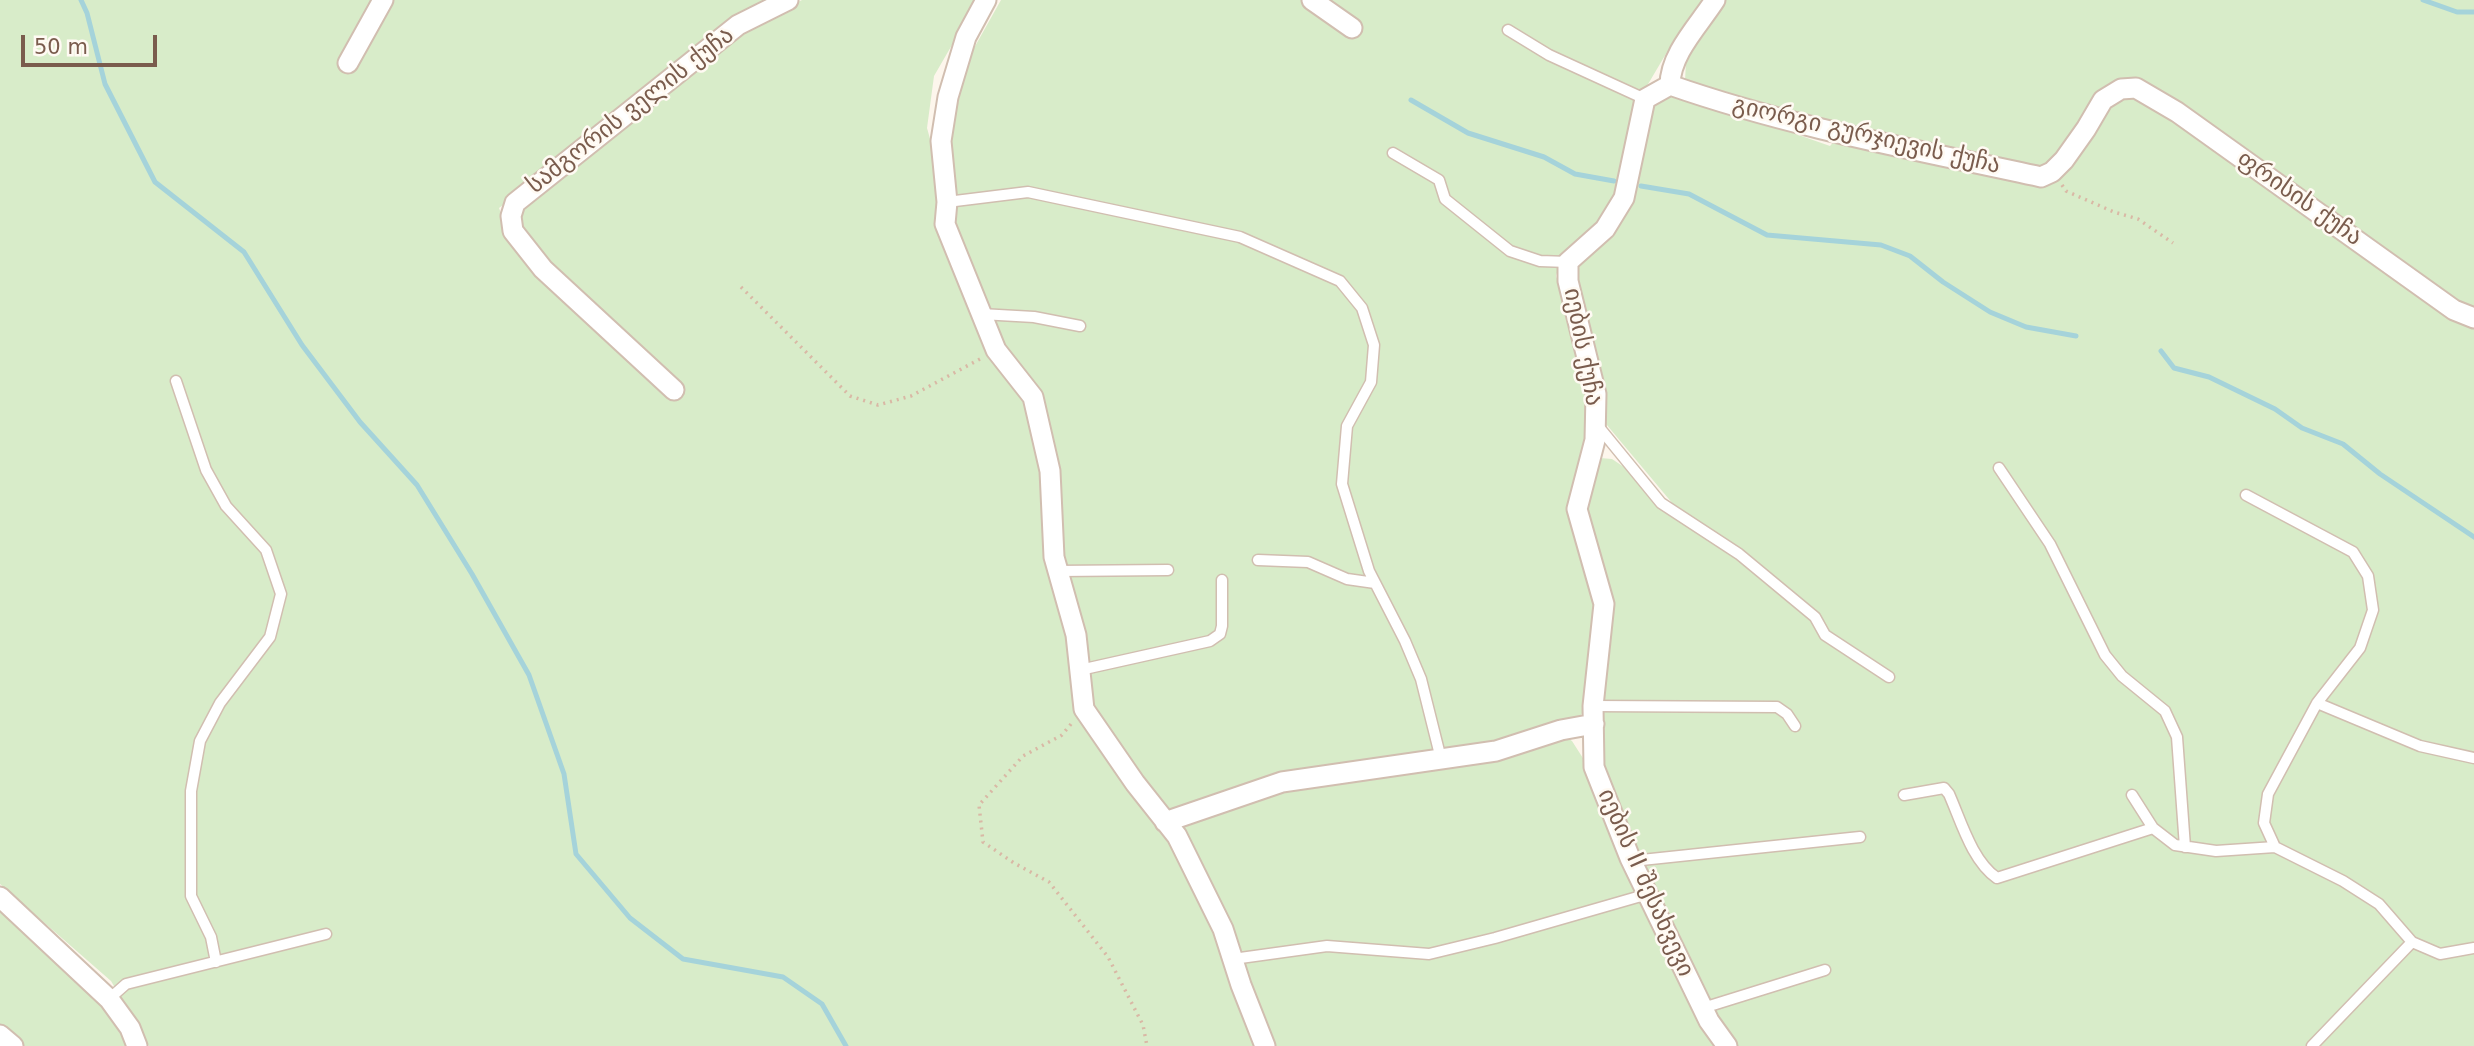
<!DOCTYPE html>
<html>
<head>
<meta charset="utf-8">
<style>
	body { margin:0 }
	#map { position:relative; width:2474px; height:1046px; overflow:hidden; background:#fdf6ec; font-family:"DejaVu Sans",sans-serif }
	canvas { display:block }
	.scale { position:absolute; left:21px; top:35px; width:136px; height:32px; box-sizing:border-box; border:4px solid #7a5c4d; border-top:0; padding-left:9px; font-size:21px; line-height:24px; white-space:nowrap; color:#7a5c4d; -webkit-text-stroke:5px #fffaf3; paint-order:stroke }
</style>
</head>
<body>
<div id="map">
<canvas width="2474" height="1046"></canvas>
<div class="scale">50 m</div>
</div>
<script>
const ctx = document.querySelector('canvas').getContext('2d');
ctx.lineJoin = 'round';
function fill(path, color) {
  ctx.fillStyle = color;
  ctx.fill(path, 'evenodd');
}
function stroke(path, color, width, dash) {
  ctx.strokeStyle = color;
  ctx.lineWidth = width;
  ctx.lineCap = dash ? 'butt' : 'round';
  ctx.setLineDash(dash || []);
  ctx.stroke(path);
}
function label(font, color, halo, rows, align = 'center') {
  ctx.font = font + ' "DejaVu Sans","Noto Sans Georgian",sans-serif';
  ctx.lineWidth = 5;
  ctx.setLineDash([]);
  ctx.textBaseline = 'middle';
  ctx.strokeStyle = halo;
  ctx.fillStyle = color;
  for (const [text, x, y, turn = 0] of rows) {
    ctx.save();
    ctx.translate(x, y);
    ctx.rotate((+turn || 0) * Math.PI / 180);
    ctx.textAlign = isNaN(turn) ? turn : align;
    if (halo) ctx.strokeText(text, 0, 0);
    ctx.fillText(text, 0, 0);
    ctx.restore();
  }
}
fill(new Path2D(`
	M 0,0 L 370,0 L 373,6 L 392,0 L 776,0 L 499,208 L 509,235 L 518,224 L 518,212 L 672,84 L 760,21 L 802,0 L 978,0 L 934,76 L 927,128 L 987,342 L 996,367 L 1028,405 L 1037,442 L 1046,547 L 1065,615 L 1077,709 L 1129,792 L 1171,837 L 1215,930 L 1257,1046 L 149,1046 L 111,981 L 0,884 Z
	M 1001,0 L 1710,0 L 1690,29 L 1670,47 L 1641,96 L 1616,198 L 1597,228 L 1563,253 L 1556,276 L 1572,322 L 1586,383 L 1590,424 L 1571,507 L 1597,600 L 1588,703 L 1580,717 L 1517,737 L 1168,811 L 1093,711 L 1062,558 L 1056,469 L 954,226 L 949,141 L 969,57 Z
	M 1724,0 L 2474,0 L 2474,315 L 2128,79 L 2047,172 L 1827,125 L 1685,81 L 1686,61 Z
	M 1673,91 L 1830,146 L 1838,137 L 2036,184 L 2106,108 C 2124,95 2131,97 2152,102 L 2474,324 L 2474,1046 L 1734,1046 L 1714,1018 L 1635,858 L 1598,764 L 1608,603 L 1606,571 L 1590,528 L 1587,492 L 1592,465 L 1600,458 L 1612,459 L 1624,467 L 1659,508 L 1736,557 L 1740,549 L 1673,504 L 1601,418 L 1574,267 L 1611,230 L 1653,104 Z
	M 1561,734 L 1572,741 L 1588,766 L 1721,1046 L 1272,1046 L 1254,989 L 1240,954 L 1173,823 L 1287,786 Z
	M 0,909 L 103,1008 L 129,1046 L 0,1046 Z`), '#d8ecc9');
stroke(new Path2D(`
	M 81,0 L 87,13 L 105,84 L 155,182 L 244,252 L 302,345 L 360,422 L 417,485 L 472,574 L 529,675 L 564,774 L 576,854 L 630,918 L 683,959 L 783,977 L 822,1004 L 846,1046
	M 2423,0 L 2457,12 L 2474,12
	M 1411,100 L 1468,133 L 1544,157 L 1575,174 L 1614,181
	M 1641,186 L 1689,194 L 1767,235 L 1881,245 L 1910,256 L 1943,282 L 1990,312 L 2026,327 L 2076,336
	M 2161,351 L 2174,368 L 2209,377 L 2275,409 L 2302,428 L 2343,444 L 2380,474 L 2474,537`), '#a5d3da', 5);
const lane = new Path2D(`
	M 1508,30 L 1549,55 L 1645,99
	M 1393,153 L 1439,180 L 1445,199 L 1510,251 L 1540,261 L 1568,262
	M 947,202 L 1028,192 L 1240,237 L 1340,281 L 1362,308 L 1374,345 L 1371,382 L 1347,426 L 1342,484 L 1369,571 L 1405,641 L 1421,679 L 1441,759
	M 981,314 L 1034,317 L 1080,326
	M 176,381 L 206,470 L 226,506 L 266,550 L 281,594 L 270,637 L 220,703 L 200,741 L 191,791 L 191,896 L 211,937 L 216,962
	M 1598,426 L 1661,503 L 1739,554 L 1815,617 L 1825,635 L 1889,677
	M 1999,468 L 2050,544 L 2105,655 L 2122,676 L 2165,711 L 2177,737 L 2185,847
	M 2246,495 L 2353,552 L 2368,576 L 2373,610 L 2360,648 L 2317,703 L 2268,794 L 2264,823 L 2275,847
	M 1258,560 L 1308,562 L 1347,579 L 1375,583
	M 1058,571 L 1168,570
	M 1080,670 L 1210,641 L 1220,634 L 1222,626 L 1222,580
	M 2317,703 L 2420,746 L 2474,758
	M 1593,706 L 1777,707 L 1787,714 L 1795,726
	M 1904,795 L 1944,788 L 1949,794 C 1961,821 1972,861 1997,878 L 2153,828
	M 2132,795 L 2153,828 L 2175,845 L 2216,851 L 2275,847 L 2343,881 L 2379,904 L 2412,942 L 2440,954 L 2474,948
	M 1632,861 L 1860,837
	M 1233,959 L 1327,946 L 1429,954 L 1495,938 L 1648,894
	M 109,999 L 126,984 L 326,934
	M 1703,1008 L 1825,970
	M 2312,1046 L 2412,942`);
const street = new Path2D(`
	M 986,0 L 966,37 L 948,97 L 941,141 L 947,202 L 945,224 L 996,350 L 1033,397 L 1050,471 L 1054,557 L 1076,635 L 1084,709 L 1135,783 L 1177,836 L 1223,929 L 1241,985 L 1265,1046
	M 1312,0 L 1352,28
	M 348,63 L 383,0
	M 1670,85 L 1645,99 L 1624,198 L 1605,229 L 1568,262 L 1568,281 L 1596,394 L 1595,440 L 1577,509 L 1604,604 L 1593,706 L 1594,767 L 1630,858 L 1709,1021 L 1727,1046
	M 1670,85 C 1790,127 1917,150 2041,177 L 2052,172 L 2064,160 L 2086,129 L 2103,100 L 2121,89 L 2136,88 L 2177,112 L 2454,310 L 2474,318
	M 1670,85 C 1670,54 1699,25 1715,0
	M 674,390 L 543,269 L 513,231 L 511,216 L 515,203 L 738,25 L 788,0
	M 1165,822 L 1282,782 L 1496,751 L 1561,730 L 1594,724
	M 0,897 L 109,999 L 130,1028 L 137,1046
	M 0,1035 L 13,1046`);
stroke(lane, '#d1beb0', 13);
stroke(street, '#d1beb0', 23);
stroke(new Path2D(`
	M 2062,185 L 2066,191 L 2114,212 L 2138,219 L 2173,243
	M 741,287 L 850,396 L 878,405 L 911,396 L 980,359
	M 1071,724 L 1062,735 L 1023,756 L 979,805 L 983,842 L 1014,863 L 1049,882 L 1108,957 L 1143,1025 L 1147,1046`), '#d9b8a5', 3.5, [2, 5]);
stroke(lane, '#fff', 10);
stroke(street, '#fff', 19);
label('24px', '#7a5c4d', '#fffaf3', [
	["სამგორის ველის ქუჩა",631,111,-38],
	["გიორგი გურჯიევის ქუჩა",1866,136,13],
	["ფრისის ქუჩა",2299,199,35],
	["იების ქუჩა",1582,347,79],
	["იების II შესახვევი",1645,883,66]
]);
</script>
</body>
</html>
